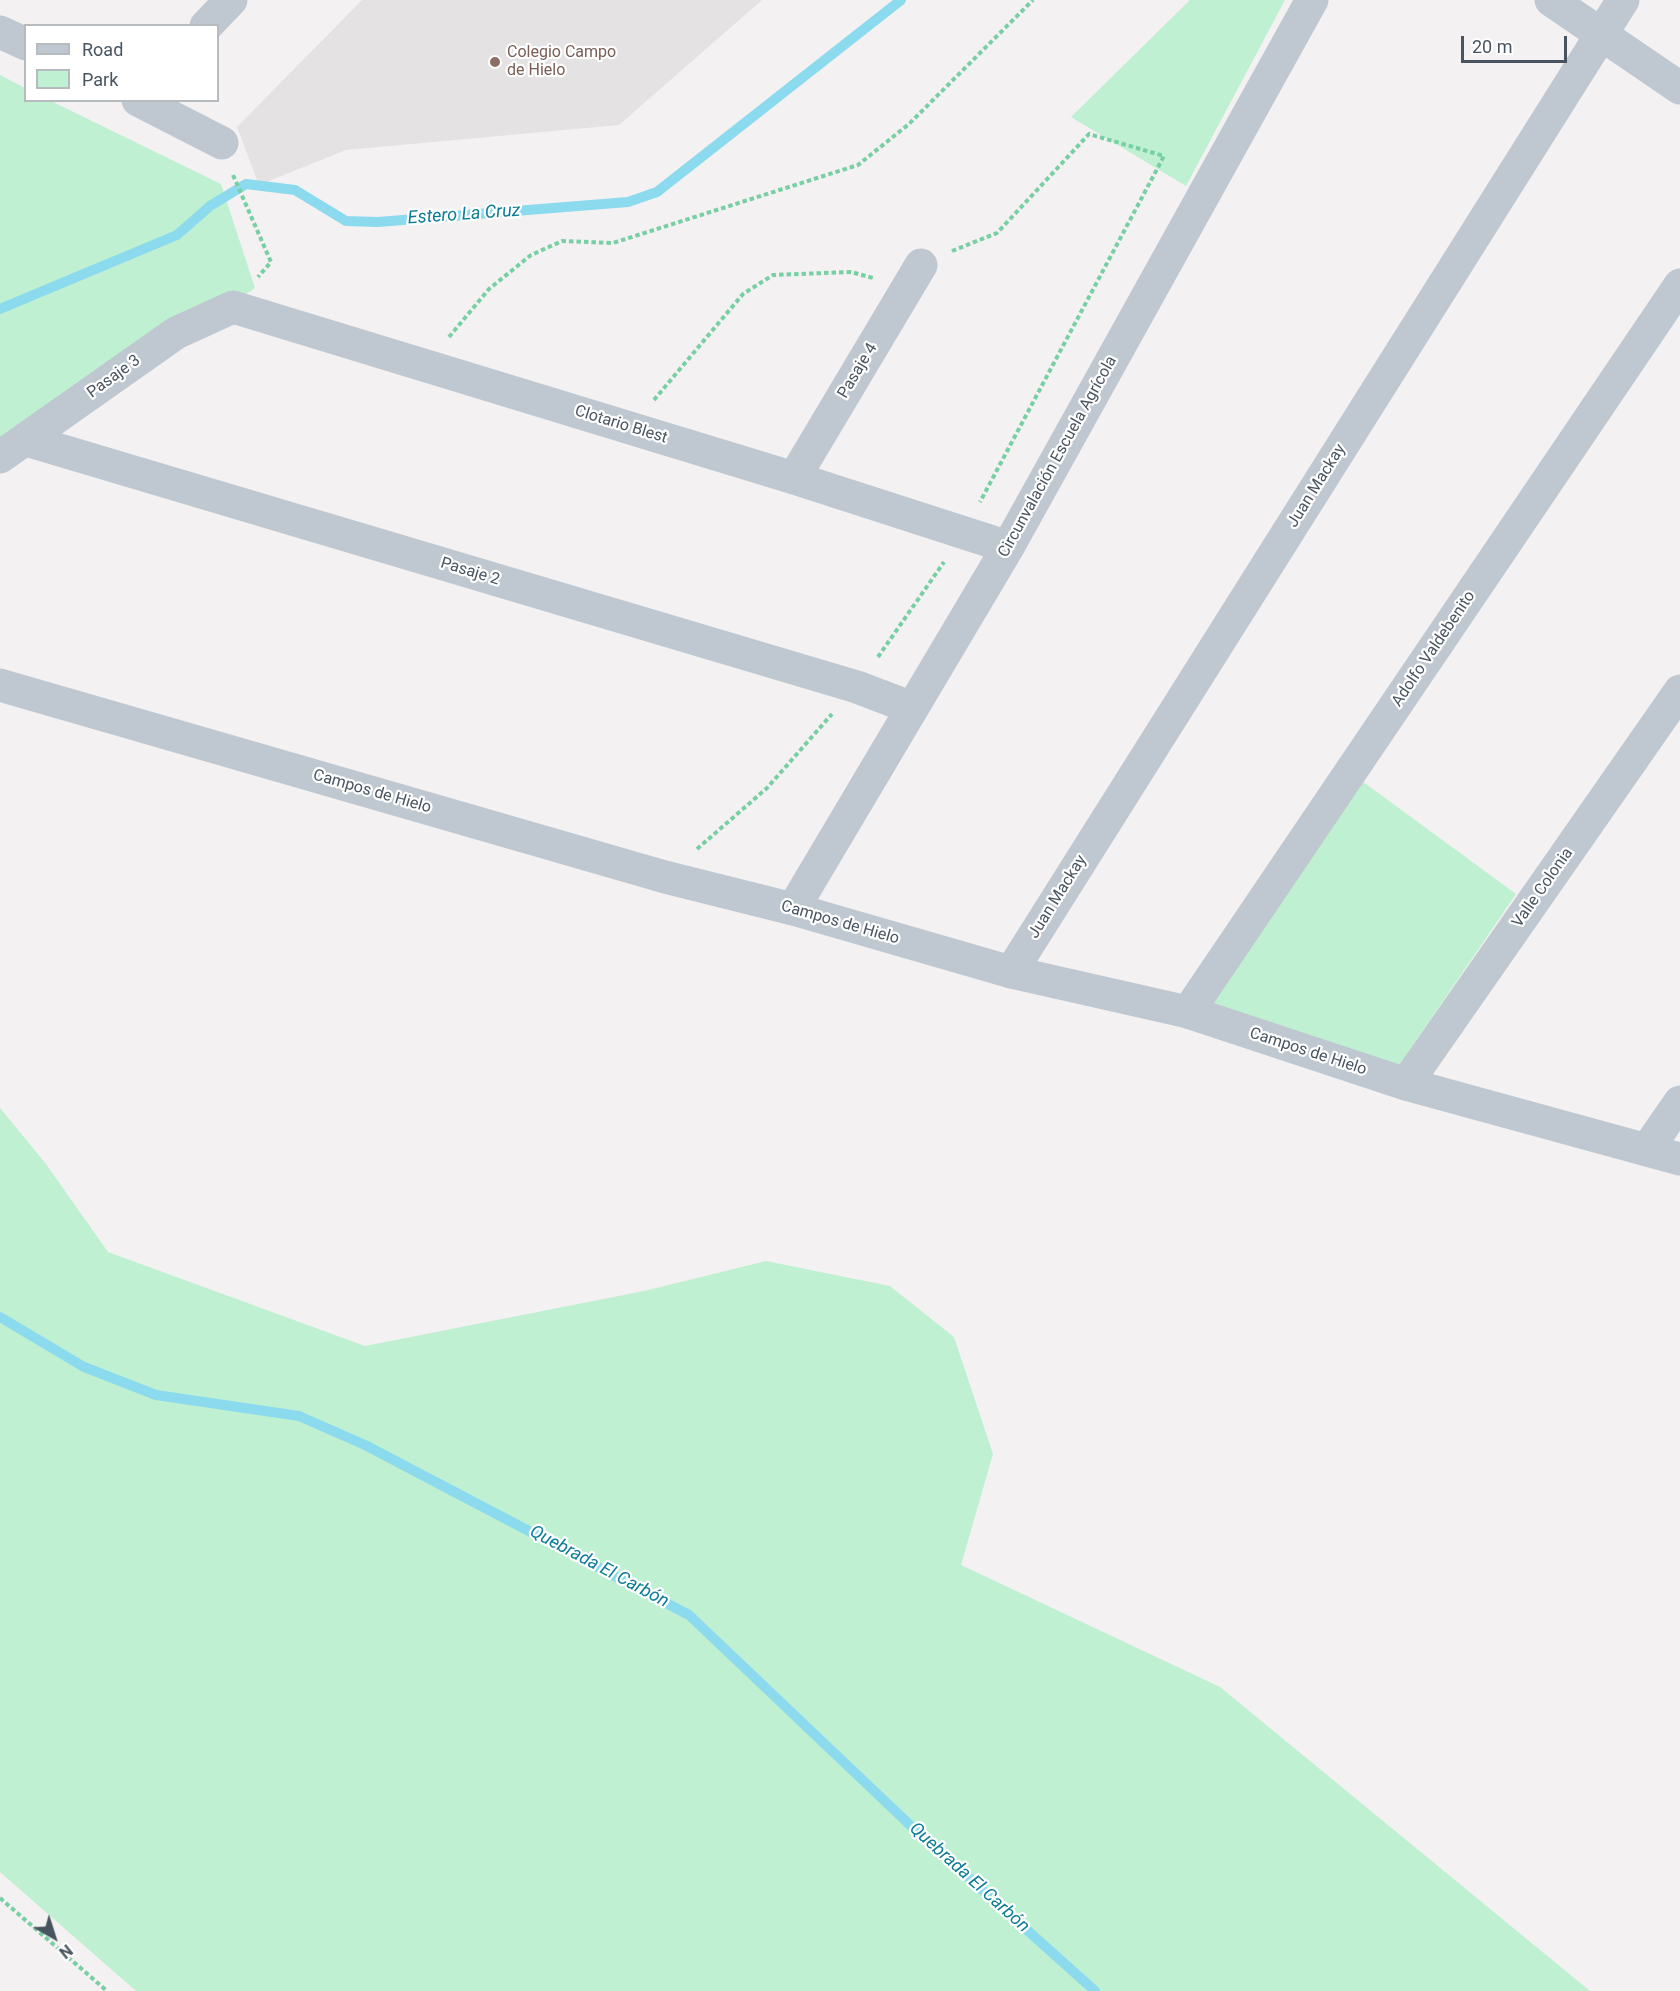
<!DOCTYPE html>
<html>
<head>
<meta charset="utf-8">
<style>
	body { margin:0 }
	#map { position:relative; width:1680px; height:1991px; overflow:hidden; background:#f3f1f1; font-family:Roboto,sans-serif }
	canvas { display:block }
	.legend { position:absolute; left:24px; top:24px; width:195px; height:78px; box-sizing:border-box; background:#fff; border:2px solid #b6bbbf; margin:0; padding:8px 10px; list-style:none; font-size:18px; color:#48545f }
	.legend li { display:flex; align-items:center; gap:12px; height:30px }
	.legend b { width:30px; border:2px solid #b6bbbf }
	.north { position:absolute; left:24px; top:1907px; width:60px; height:60px; -webkit-text-stroke:4px #fff; paint-order:stroke; rotate:141deg; font-size:16px; font-weight:700; line-height:24px; text-align:center; color:#48545f }
	.north::after { content:''; display:block; margin:auto; width:21px; height:27px; background:#48545f; clip-path:polygon(50% 0,100% 100%,50% 72%,0 100%) }
	.scale { position:absolute; left:1461px; top:36px; width:106px; height:27px; box-sizing:border-box; border:3px solid #48545f; border-top:0; padding-left:8px; font-size:18px; line-height:21px; white-space:nowrap; color:#48545f; -webkit-text-stroke:4px #fff; paint-order:stroke }
</style>
</head>
<body>
<div id="map">
<canvas width="1680" height="1991"></canvas>
<ul class="legend">
<li><b style="height:8px;background:#bfc8d0"></b>Road</li>
<li><b style="height:16px;background:#c0f0d2"></b>Park</li>
</ul>
<div class="north">N</div>
<div class="scale">20 m</div>
</div>
<script>
const ctx = document.querySelector('canvas').getContext('2d');
ctx.lineJoin = 'round';
function fill(path, color) {
  ctx.fillStyle = color;
  ctx.fill(path, 'evenodd');
}
function stroke(path, color, width, dash) {
  ctx.strokeStyle = color;
  ctx.lineWidth = width;
  ctx.lineCap = dash ? 'butt' : 'round';
  ctx.setLineDash(dash || []);
  ctx.stroke(path);
}
function label(font, color, halo, rows, align = 'center') {
  ctx.font = font + ' Roboto,sans-serif';
  ctx.lineWidth = 4.5;
  ctx.setLineDash([]);
  ctx.textBaseline = 'middle';
  ctx.strokeStyle = halo;
  ctx.fillStyle = color;
  for (const [text, x, y, turn = 0] of rows) {
    ctx.save();
    ctx.translate(x, y);
    ctx.rotate((+turn || 0) * Math.PI / 180);
    ctx.textAlign = isNaN(turn) ? turn : align;
    if (halo) ctx.strokeText(text, 0, 0);
    ctx.fillText(text, 0, 0);
    ctx.restore();
  }
}
fill(new Path2D(`
	M 362,0 L 762,0 L 619,125 L 346,150 L 259,185 L 237,127 Z`), '#e4e2e3');
fill(new Path2D(`
	M 1190,0 L 1285,0 L 1186,186 L 1071,117 Z
	M 0,75 L 25,88 L 26,100 L 51,101 L 221,184 L 255,288 L 0,463 Z
	M 1362,781 L 1516,894 L 1398,1067 L 1206,1006 Z
	M 0,1108 L 46,1164 L 108,1252 L 365,1346 L 644,1291 L 766,1261 L 890,1286 L 954,1337 L 993,1454 L 961,1565 L 1220,1687 L 1590,1991 L 136,1991 L 0,1872 Z`), '#c0f0d2');
stroke(new Path2D(`
	M 0,309 L 177,235 L 210,206 L 246,184 L 295,190 L 346,221 L 378,222 L 628,202 L 657,192 L 901,0
	M 0,1317 L 84,1367 L 156,1395 L 299,1416 L 365,1445 L 689,1615 L 911,1826 L 1095,1991`), '#8cdaee', 10);
stroke(new Path2D(`
	M 233,175 L 271,262 L 258,277
	M 952,251 L 997,233 L 1089,134 L 1164,156 L 980,502
	M 449,337 L 489,289 L 531,255 L 562,241 L 613,243 L 858,165 L 909,124 L 1033,0
	M 654,400 L 743,294 L 773,275 L 851,272 L 873,278
	M 878,657 L 944,562
	M 697,849 L 767,788 L 832,714
	M 0,1898 L 107,1991`), '#77cfa3', 4, [4.5, 3]);
stroke(new Path2D(`
	M 1551,0 L 1680,88
	M 206,26 L 231,0
	M 0,32 L 26,44
	M 138,100 L 222,143
	M 26,440 L 857,687 L 912,708
	M 0,457 L 176,333 L 233,307 L 794,478 L 1008,547
	M 794,478 L 921,265
	M 793,909 L 1008,547 L 1312,0
	M 1011,972 L 1623,0
	M 1188,1012 L 1680,285
	M 1406,1084 L 1680,691
	M 1648,1148 L 1680,1102`), '#bfc8d0', 33);
stroke(new Path2D(`
	M 0,685 L 665,877 L 793,909 L 1011,972 L 1188,1012 L 1406,1084 L 1680,1159`), '#bfc8d0', 33);
for (const [x, y, r, color] of [
	[495,62,6,"#8d6e63"]
]) {
  const dot = new Path2D();
  dot.arc(x, y, r, 0, 2 * Math.PI);
  ctx.fillStyle = color;
  ctx.fill(dot);
  stroke(dot, '#fff', 2);
}
label('16px', '#785e54', '#fff', [
	["Colegio Campo",507,53],
	["de Hielo",507,71]
], 'left');
label('16px', '#48545f', '#fff', [
	["Pasaje 4",858,371,-59],
	["Pasaje 3",114,377,-36],
	["Clotario Blest",621,425,17],
	["Circunvalación Escuela Agrícola",1058,457,-61],
	["Juan Mackay",1317,486,-58],
	["Pasaje 2",470,572,17],
	["Adolfo Valdebenito",1434,649,-56],
	["Campos de Hielo",372,792,16],
	["Valle Colonia",1543,888,-55],
	["Juan Mackay",1058,897,-58],
	["Campos de Hielo",840,923,16],
	["Campos de Hielo",1308,1052,18]
]);
label('italic 18px', '#0b7b98', '#fff', [
	["Estero La Cruz",464,215,-4],
	["Quebrada El Carbón",599,1567,28],
	["Quebrada El Carbón",969,1878,42]
]);
</script>
</body>
</html>
